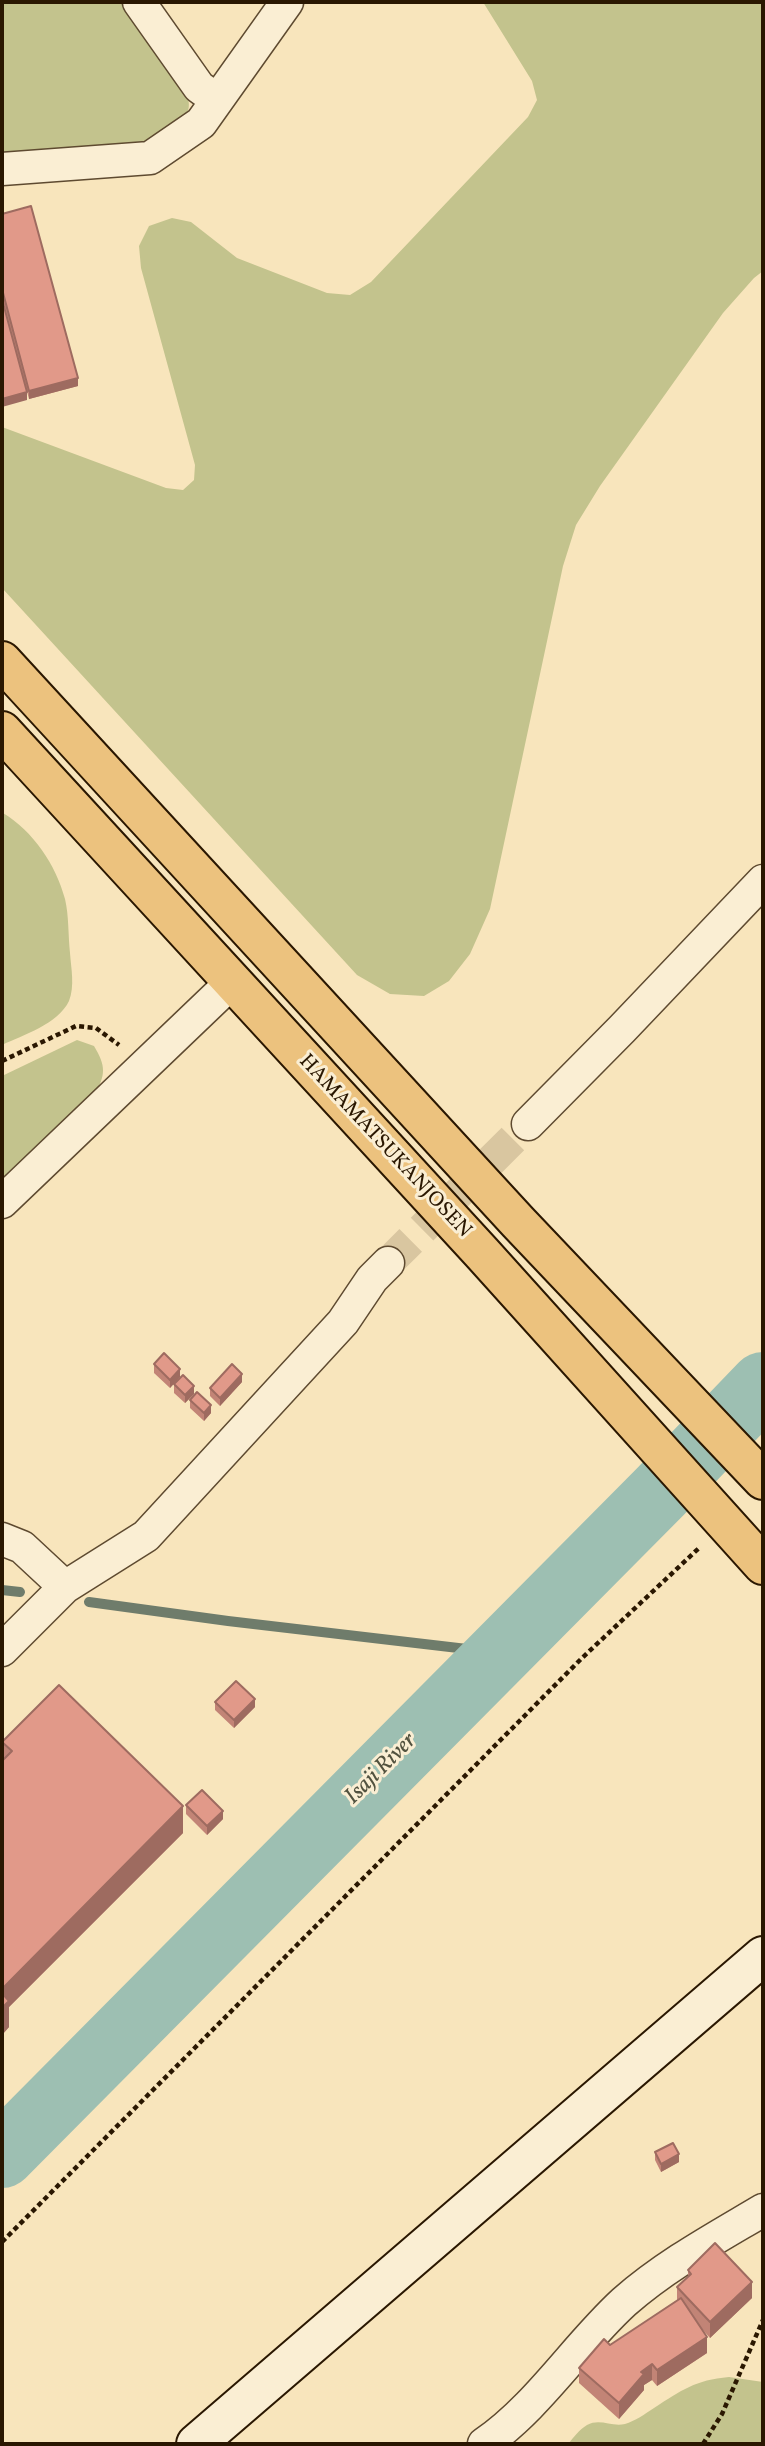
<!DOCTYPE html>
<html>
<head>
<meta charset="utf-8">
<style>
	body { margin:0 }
	#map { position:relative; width:765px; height:2446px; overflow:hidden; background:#f8e5bc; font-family:Vollkorn,serif }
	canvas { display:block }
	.frame { position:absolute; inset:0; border:4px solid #2a1701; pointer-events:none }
</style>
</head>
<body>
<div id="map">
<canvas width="765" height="2446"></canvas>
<div class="frame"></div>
</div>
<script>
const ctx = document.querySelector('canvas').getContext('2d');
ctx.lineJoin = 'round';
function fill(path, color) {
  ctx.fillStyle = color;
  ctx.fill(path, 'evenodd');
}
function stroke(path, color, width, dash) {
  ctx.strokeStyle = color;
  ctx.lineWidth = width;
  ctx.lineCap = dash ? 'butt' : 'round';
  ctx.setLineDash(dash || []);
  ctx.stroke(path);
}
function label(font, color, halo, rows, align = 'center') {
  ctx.font = font + ' Vollkorn,serif';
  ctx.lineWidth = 6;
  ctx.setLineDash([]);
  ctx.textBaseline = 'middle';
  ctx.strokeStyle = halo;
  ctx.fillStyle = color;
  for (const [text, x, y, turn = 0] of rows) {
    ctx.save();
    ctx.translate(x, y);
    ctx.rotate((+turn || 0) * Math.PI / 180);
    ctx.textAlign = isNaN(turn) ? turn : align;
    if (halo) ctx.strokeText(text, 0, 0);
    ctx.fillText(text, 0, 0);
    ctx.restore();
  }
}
fill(new Path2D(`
	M 2,2 L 124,2 L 185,91 C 188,98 191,105 187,113 C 178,129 145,142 128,146 L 2,155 Z
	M 483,2 L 763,2 L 763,271 L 754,278 L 723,313 L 600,486 L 576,525 L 563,566 L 490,909 L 470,954 L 449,981 L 424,996 L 390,994 L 357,975 L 2,588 L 2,427 L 166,488 L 183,490 L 194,480 L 195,465 L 141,268 L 139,246 L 149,226 L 172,218 L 191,222 L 237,258 L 327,293 L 350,295 L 371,282 L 528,117 L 537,100 L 532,81 Z
	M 3,813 C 33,831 56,865 65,899 C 69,916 68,935 70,953 C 71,968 75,986 69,1001 C 58,1024 23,1035 2,1045 Z
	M 77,1040 L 94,1046 C 106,1066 106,1075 94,1095 L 2,1183 L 2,1076 Z
	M 729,2377 L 763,2382 L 763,2444 L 568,2444 C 574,2437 579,2430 587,2425 C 600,2418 611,2427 625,2424 C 635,2421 645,2414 654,2408 C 682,2390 695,2380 729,2377 Z`), '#c3c38d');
stroke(new Path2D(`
	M 2,1590 L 20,1592
	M 89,1602 L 228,1621 L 501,1653`), '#6f7c6b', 10);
stroke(new Path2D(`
	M 2,2155 L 660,1492 L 763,1385`), '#9dbfb2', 66);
stroke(new Path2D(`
	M 388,1263 L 528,1124`), '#d9c6a0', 32, [32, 16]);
const street = new Path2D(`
	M 139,2 L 199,87 L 217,100
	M 2,169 L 150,158 L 201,123 L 287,2
	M 528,1124 L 622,1029 L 763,881
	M 2,1202 L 232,982
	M 2,1539 L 22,1547 L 65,1587
	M 2,1650 L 65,1587 L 146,1536 L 343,1322 L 372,1279 L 388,1263
	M 484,2444 C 538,2407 576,2346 624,2302 C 666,2265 716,2238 763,2210`);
const secondary = new Path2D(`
	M 196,2444 L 763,1956`);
const primary = new Path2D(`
	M 2,661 L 518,1222 L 763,1480
	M 2,731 L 482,1253 L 763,1565`);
stroke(street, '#5e4a30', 35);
stroke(secondary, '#2a1701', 42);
stroke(primary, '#2a1701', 42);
stroke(new Path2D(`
	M 2,1061 L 76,1026 L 96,1028 L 119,1045
	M 2,2242 L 582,1658 L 699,1548
	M 703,2444 L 722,2414 L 763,2320`), '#2a1701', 4.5, [5, 3.5]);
stroke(street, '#faeed3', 32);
stroke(secondary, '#faeed3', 38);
stroke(primary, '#ecc27e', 38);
fill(new Path2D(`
	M 2,214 L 78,386 L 29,399 L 2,297 Z
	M 154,1364 L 180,1377 L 170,1388 L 154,1373 Z
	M 242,1382 L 220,1406 L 210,1396 L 210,1388 Z
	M 174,1384 L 194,1394 L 185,1403 L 174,1393 Z
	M 190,1400 L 211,1413 L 204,1421 L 190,1408 Z
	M 215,1702 L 255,1707 L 234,1728 L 215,1710 Z
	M 2,1742 L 183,1833 L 9,2007 L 9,2027 L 2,2035 Z
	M 186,1805 L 223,1819 L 207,1835 L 186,1814 Z
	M 655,2152 L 679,2162 L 661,2172 L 655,2160 Z
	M 688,2270 L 752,2298 L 710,2338 L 702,2329 L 707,2353 L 657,2386 L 652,2380 L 644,2385 L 644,2390 L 619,2419 L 579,2383 L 579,2368 L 610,2345 L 677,2300 L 677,2287 L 688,2277 Z`), '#c28476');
fill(new Path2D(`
	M 78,378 L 78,386 L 29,399 L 29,391 Z
	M 27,392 L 27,400 L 2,407 L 2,399 Z
	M 180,1369 L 180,1377 L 170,1388 L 170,1380 Z
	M 242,1374 L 242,1382 L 220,1406 L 220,1398 Z
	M 194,1386 L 194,1394 L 185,1403 L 185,1395 Z
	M 211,1405 L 211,1413 L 204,1421 L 204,1413 Z
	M 255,1699 L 255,1707 L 234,1728 L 234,1720 Z
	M 183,1806 L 183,1833 L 9,2007 L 9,2027 L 2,2035 L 2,1989 Z
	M 223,1811 L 223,1819 L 207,1835 L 207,1826 Z
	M 679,2154 L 679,2162 L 661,2172 L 661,2164 Z
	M 752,2282 L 752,2298 L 710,2338 L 710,2322 Z
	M 707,2337 L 707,2353 L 657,2386 L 657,2370 Z
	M 652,2364 L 652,2380 L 644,2385 L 644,2390 L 619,2419 L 619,2403 L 641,2372 Z`), '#9e6b60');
const building = new Path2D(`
	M 31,206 L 78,378 L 29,391 L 2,289 L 2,214 Z
	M 2,299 L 27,392 L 2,399 Z
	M 164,1353 L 180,1369 L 170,1380 L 154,1364 Z
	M 232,1364 L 242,1374 L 220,1398 L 210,1388 Z
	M 183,1375 L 194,1386 L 185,1395 L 174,1384 Z
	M 197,1392 L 211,1405 L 204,1413 L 190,1400 Z
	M 236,1681 L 255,1699 L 234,1720 L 215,1702 Z
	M 59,1685 L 183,1806 L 2,1989 L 2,1761 L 12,1751 L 2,1742 Z
	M 202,1790 L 223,1811 L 207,1826 L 186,1805 Z
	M 2,1993 L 9,2001 L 2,2008 Z
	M 673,2143 L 679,2154 L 661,2164 L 655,2152 Z
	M 715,2243 L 752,2282 L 710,2322 L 677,2287 L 691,2274 L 688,2270 Z
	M 681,2298 L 707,2337 L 657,2370 L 652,2364 L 641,2372 L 644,2374 L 619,2403 L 579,2368 L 604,2339 L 610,2345 Z`);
fill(building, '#e19989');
stroke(building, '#9e6b60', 2);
label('21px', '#2a1701', '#faeed3', [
	["HAMAMATSUKANJOSEN",384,1147,47]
]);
label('italic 23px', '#52523f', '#faeed3', [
	["Isaji River",382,1770,-45]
]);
</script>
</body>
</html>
